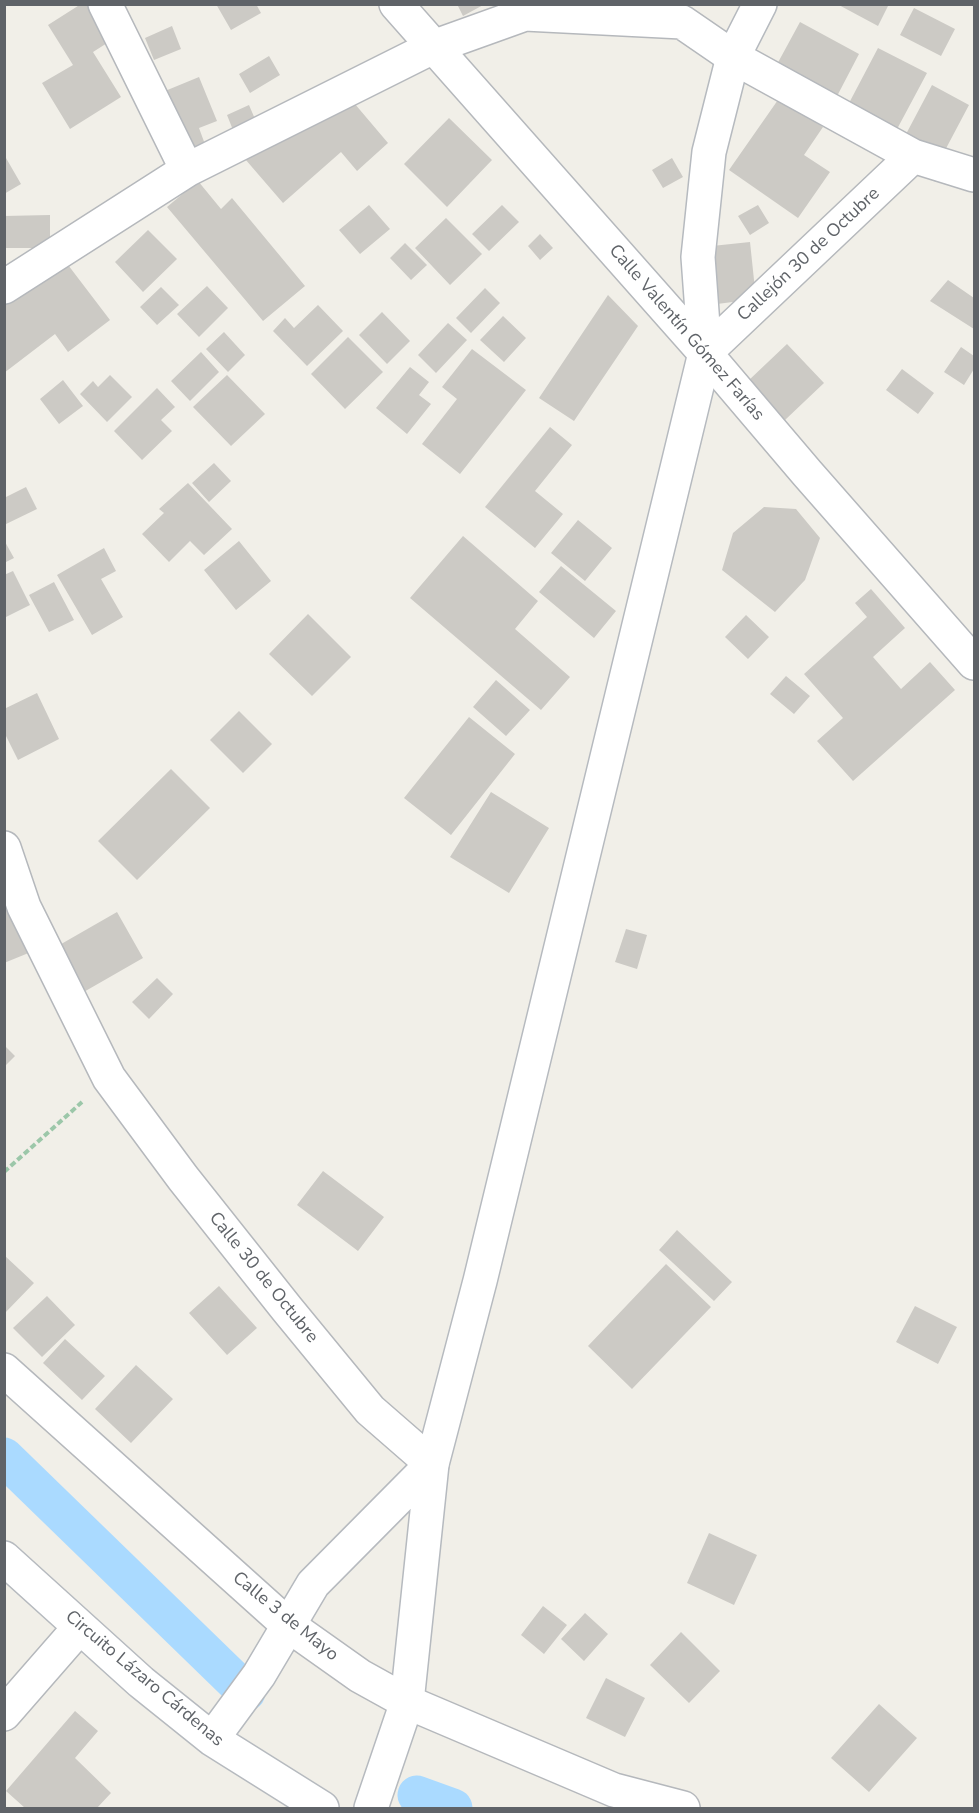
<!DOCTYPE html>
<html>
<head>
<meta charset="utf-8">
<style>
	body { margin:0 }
	#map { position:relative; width:979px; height:1813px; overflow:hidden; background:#f1efe8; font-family:"Nunito Sans",sans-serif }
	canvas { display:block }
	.frame { position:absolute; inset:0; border:6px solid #5f6368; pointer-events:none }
</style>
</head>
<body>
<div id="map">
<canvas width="979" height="1813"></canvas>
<div class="frame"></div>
</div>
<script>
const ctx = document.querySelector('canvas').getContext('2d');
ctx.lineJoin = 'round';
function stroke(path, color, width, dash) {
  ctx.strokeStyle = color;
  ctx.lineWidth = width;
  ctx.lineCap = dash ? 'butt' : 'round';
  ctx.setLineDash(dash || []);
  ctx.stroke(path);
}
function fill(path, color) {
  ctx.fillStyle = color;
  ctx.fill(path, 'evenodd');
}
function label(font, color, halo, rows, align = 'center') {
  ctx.font = font + ' "Nunito Sans",sans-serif';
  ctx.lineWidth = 5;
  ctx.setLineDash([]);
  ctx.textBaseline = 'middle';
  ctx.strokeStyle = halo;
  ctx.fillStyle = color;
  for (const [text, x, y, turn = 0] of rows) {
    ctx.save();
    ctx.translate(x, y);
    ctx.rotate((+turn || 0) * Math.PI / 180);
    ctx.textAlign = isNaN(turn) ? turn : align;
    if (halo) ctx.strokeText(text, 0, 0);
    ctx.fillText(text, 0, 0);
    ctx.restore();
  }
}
stroke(new Path2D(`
	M 4,1457 L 246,1692
	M 417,1795 L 453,1808`), '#aadaff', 39);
fill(new Path2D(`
	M 81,4 L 94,4 L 115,38 L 93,52 L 121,97 L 70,129 L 42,83 L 73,65 L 48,25 Z
	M 216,4 L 256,4 L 261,13 L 231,30 Z
	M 457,4 L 485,4 L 463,16 Z
	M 837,4 L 889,4 L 878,26 Z
	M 914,8 L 955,29 L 941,56 L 900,35 Z
	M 800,22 L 859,54 L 835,100 L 775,68 Z
	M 172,26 L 181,49 L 154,60 L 145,38 Z
	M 878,48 L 927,73 L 896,131 L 848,105 Z
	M 269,56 L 280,75 L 250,93 L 239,74 Z
	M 199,77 L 217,121 L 199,128 L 206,147 L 190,154 L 165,91 Z
	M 932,85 L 969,105 L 942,156 L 905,136 Z
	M 349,97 L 388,143 L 357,171 L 341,152 L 283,203 L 239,152 Z
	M 780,97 L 823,127 L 804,155 L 830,172 L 798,218 L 729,170 Z
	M 249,105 L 258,126 L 235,135 L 227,115 Z
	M 449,118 L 492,160 L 447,207 L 404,164 Z
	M 6,158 L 21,184 L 4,194 L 4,159 Z
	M 672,158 L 683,177 L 663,188 L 652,170 Z
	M 198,181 L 221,209 L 232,198 L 305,286 L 263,321 L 167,207 Z
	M 369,205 L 390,229 L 360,254 L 339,230 Z
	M 502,205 L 519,222 L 489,251 L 472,234 Z
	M 758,205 L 769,223 L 750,235 L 738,216 Z
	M 50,215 L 50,248 L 4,248 L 4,216 Z
	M 446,218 L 482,254 L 450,285 L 415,248 Z
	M 148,230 L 177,259 L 143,292 L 115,262 Z
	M 540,234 L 553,248 L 540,260 L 528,246 Z
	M 750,242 L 756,299 L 717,304 L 712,246 Z
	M 405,243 L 427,265 L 411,280 L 390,258 Z
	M 62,257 L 110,320 L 68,352 L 55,334 L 4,373 L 4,301 Z
	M 948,280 L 974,298 L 974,329 L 930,301 Z
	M 207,286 L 228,308 L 199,337 L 177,314 Z
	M 161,287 L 179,305 L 157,325 L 140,307 Z
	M 485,288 L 500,303 L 471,333 L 456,318 Z
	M 608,295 L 638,326 L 574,421 L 539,398 Z
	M 318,305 L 343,331 L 307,366 L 273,331 L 285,318 L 294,328 Z
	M 382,312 L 410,341 L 387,364 L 359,335 Z
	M 503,316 L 526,338 L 504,362 L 480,340 Z
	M 448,323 L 467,340 L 436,373 L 418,355 Z
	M 224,332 L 245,355 L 228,372 L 206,349 Z
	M 348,337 L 383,372 L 345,409 L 311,374 Z
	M 787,344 L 824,383 L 785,420 L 748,381 Z
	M 961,347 L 974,356 L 974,369 L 964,385 L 944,372 Z
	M 472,349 L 526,390 L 460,474 L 422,444 L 457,399 L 442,387 Z
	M 201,352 L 219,372 L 190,401 L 171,381 Z
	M 410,367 L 429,382 L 419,395 L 431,404 L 407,434 L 376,408 Z
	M 902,369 L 934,393 L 918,414 L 886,390 Z
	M 110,375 L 132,397 L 107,422 L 80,394 L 93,381 L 98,387 Z
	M 227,375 L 265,414 L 231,446 L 193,407 Z
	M 63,380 L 83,406 L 59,424 L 40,399 Z
	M 157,388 L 175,407 L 161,420 L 172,431 L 142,460 L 114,431 Z
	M 550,427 L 572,445 L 535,491 L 563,514 L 535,548 L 485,507 Z
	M 214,463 L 231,481 L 209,502 L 192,483 Z
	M 188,483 L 232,529 L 204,555 L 190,541 L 169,562 L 142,534 L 164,513 L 159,509 Z
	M 26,487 L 37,509 L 4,525 L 4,498 Z
	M 764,507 L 796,509 L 820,538 L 805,580 L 775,612 L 722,570 L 733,533 Z
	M 578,520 L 612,548 L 585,581 L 551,553 Z
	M 463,536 L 538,601 L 515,629 L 570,677 L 541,710 L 410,598 Z
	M 4,540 L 14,558 L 4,563 Z
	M 239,541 L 271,581 L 236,610 L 204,570 Z
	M 104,548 L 116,571 L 101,579 L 123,617 L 92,635 L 57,575 Z
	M 561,566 L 616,611 L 594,638 L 539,592 Z
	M 13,571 L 30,605 L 4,618 L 4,575 Z
	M 54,582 L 74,620 L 49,632 L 29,595 Z
	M 871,589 L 905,628 L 873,657 L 901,689 L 930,662 L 955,690 L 853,781 L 817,741 L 843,718 L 804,674 L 867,617 L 855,603 Z
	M 308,614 L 351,657 L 312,696 L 269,654 Z
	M 746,615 L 769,637 L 748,659 L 725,637 Z
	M 786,676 L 810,696 L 794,714 L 770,694 Z
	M 496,680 L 530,710 L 506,736 L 473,707 Z
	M 37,693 L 59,739 L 18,760 L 4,732 L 4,709 Z
	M 239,711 L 272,744 L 243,773 L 210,740 Z
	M 469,717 L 515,754 L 451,835 L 404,798 Z
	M 171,769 L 210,808 L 137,880 L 98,841 Z
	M 491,792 L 549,828 L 509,893 L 450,857 Z
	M 4,894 L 31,952 L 4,963 Z
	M 117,912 L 143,958 L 82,993 L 56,947 Z
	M 626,929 L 647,935 L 637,969 L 615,962 Z
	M 157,978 L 173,994 L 149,1019 L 132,1002 Z
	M 4,1045 L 15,1056 L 4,1067 Z
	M 323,1171 L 384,1217 L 358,1251 L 297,1205 Z
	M 677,1230 L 732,1282 L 714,1301 L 659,1250 Z
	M 4,1255 L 34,1283 L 4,1314 Z
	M 666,1264 L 711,1307 L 632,1389 L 588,1346 Z
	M 219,1286 L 257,1328 L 227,1355 L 189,1313 Z
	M 47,1296 L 75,1325 L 42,1357 L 13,1328 Z
	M 915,1306 L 957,1327 L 938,1364 L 896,1342 Z
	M 65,1339 L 105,1376 L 82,1400 L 43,1363 Z
	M 136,1365 L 173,1399 L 131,1443 L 95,1409 Z
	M 709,1533 L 757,1555 L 734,1605 L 687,1583 Z
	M 543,1606 L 567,1625 L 544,1654 L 521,1635 Z
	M 585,1613 L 608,1634 L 584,1661 L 561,1639 Z
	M 681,1632 L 720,1671 L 689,1703 L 650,1665 Z
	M 606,1678 L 645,1698 L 625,1737 L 586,1718 Z
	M 879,1704 L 917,1738 L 869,1792 L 831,1758 Z
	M 75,1711 L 98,1731 L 75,1758 L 111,1793 L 97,1808 L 25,1808 L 6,1791 Z`), '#cccac5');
const minor = new Path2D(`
	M 105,4 L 187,170
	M 396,4 L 705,353 L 807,473 L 974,663
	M 4,287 L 187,170 L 433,47 L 525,14 L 682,22 L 733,57 L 913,156 L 974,175
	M 705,353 L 913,156
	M 4,848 L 24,907 L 109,1078 L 183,1178 L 287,1309 L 370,1410 L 432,1464
	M 4,1714 L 79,1628`);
const tertiary = new Path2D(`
	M 4,1370 L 288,1625 L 360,1676 L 407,1702 L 614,1790 L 683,1808`);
const secondary = new Path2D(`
	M 4,1558 L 141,1682 L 212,1739 L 322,1808
	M 212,1739 L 259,1675 L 313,1584 L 432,1464
	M 371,1808 L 407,1702 L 432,1464 L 480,1281 L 705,353 L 698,257 L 709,152 L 733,57 L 760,4`);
stroke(minor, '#b5b8bc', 36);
stroke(tertiary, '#b5b8bc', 36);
stroke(secondary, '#b6babf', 36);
stroke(new Path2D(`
	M 4,1172 L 82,1102`), '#9cc7a9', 4, [6, 3]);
stroke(minor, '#fff', 33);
stroke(tertiary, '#fff', 33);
stroke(secondary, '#fff', 33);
label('18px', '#5f6368', '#fff', [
	["Callejón 30 de Octubre",809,255,-43],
	["Calle Valentín Gómez Farías",686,333,49],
	["Calle 30 de Octubre",263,1278,51],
	["Calle 3 de Mayo",285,1617,39],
	["Circuito Lázaro Cárdenas",144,1679,40]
]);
</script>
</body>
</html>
